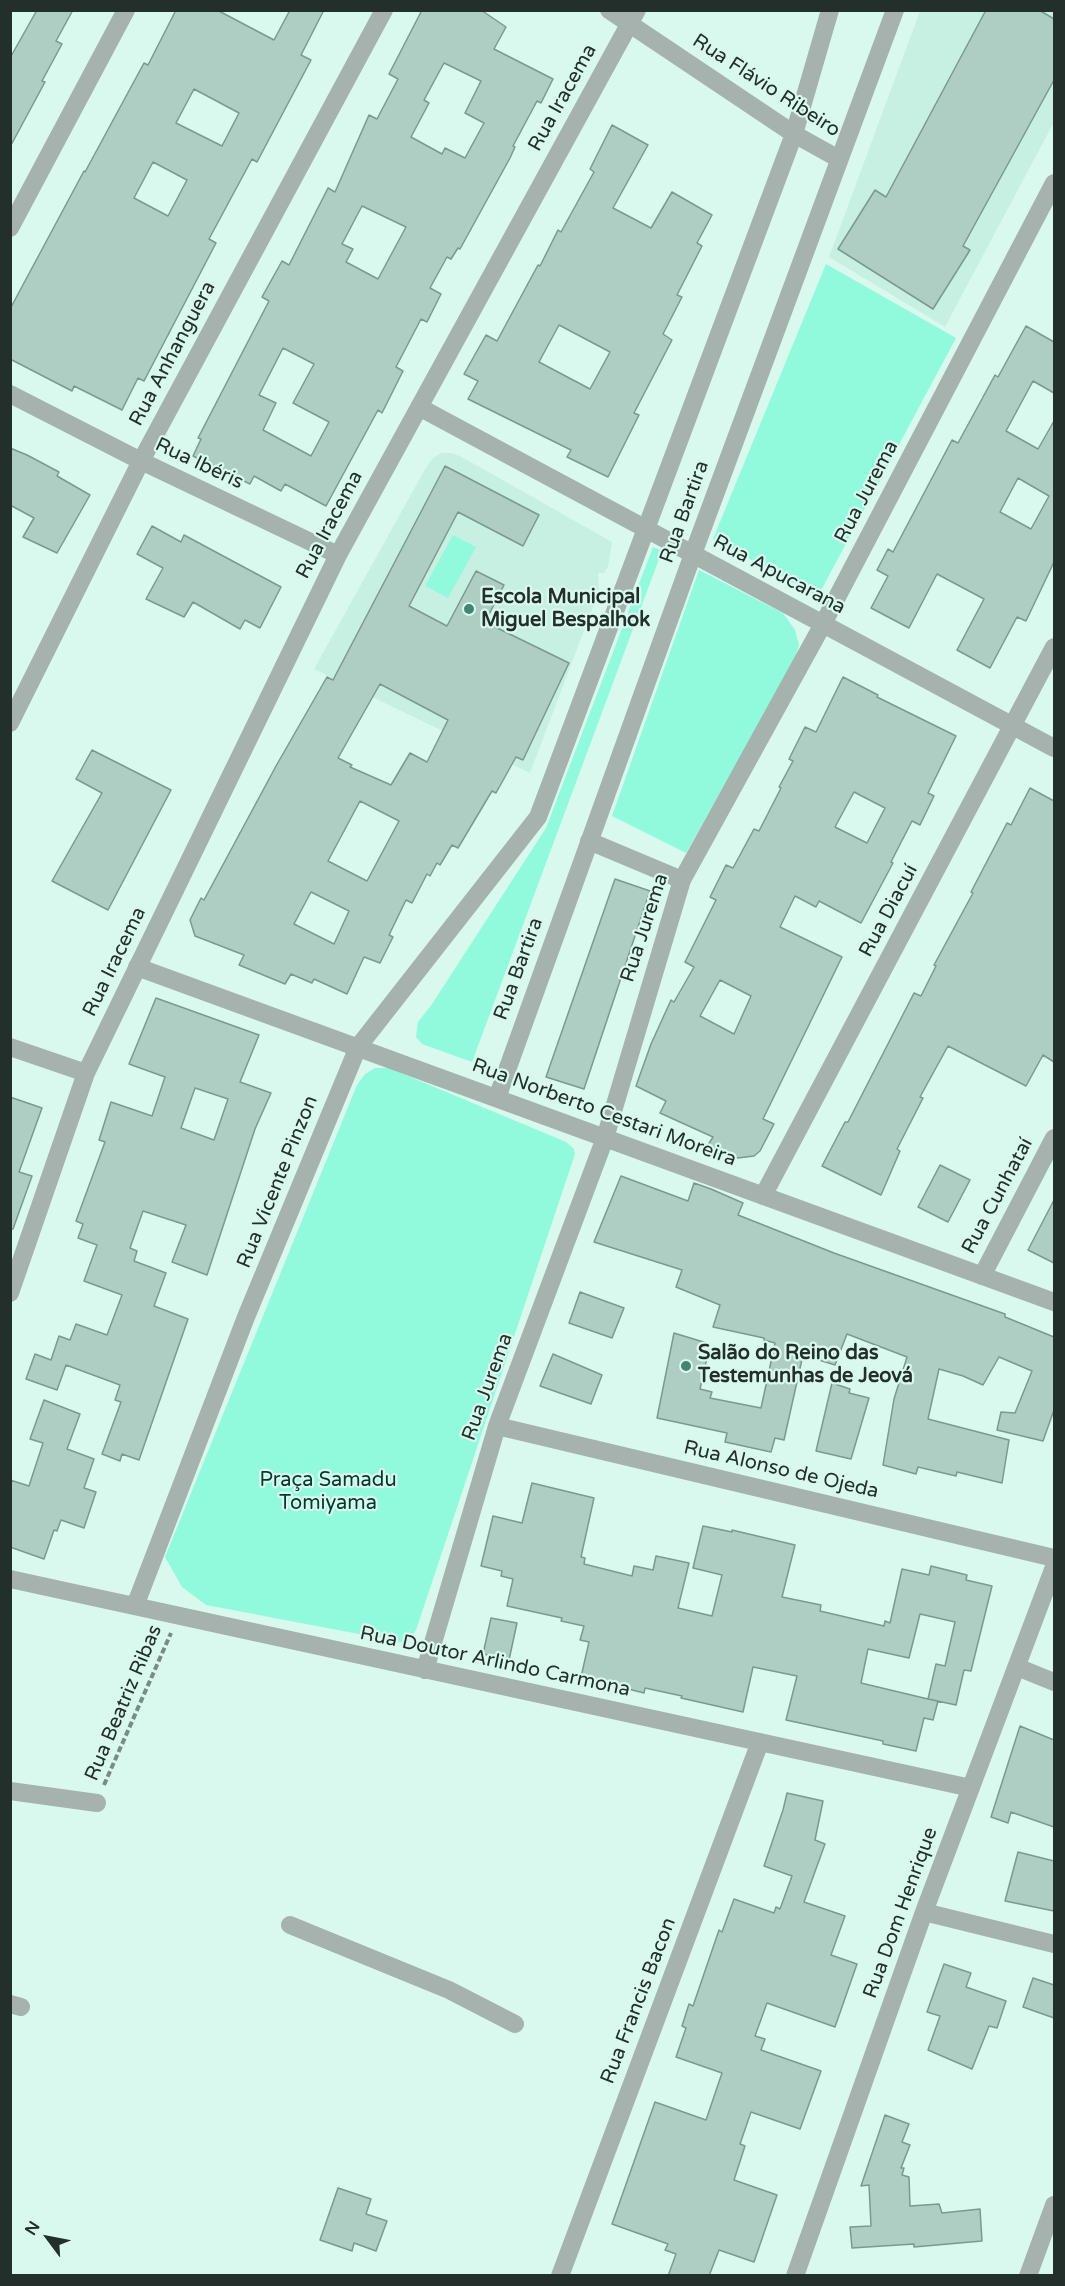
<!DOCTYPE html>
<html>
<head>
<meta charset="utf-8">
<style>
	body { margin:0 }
	#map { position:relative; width:1065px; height:2286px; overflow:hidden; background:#d9f9ef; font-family:"Varela Round",sans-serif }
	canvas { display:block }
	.frame { position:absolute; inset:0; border:12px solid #232f2b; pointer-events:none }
	.north { position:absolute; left:18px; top:2208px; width:60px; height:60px; -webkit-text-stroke:4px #d9f9ef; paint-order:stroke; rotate:302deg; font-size:16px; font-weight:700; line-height:24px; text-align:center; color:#232f2b }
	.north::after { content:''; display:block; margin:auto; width:21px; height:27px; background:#232f2b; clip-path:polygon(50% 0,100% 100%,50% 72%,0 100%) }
</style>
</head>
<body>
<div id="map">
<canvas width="1065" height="2286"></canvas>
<div class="frame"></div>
<div class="north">N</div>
</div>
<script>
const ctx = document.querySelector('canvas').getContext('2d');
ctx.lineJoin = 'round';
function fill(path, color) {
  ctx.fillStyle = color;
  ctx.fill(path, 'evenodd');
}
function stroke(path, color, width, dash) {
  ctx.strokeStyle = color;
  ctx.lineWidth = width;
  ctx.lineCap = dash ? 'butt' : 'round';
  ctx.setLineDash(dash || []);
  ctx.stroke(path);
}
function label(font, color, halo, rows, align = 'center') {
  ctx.font = font + ' "Varela Round",sans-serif';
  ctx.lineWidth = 4.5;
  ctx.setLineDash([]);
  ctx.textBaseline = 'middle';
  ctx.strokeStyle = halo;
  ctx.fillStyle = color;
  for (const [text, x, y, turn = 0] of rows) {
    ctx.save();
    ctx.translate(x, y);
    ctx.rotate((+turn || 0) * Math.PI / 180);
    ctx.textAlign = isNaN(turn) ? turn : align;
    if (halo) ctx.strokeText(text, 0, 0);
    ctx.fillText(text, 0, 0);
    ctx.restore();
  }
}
fill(new Path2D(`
	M 920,11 L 1054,11 L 1054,122 L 945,327 L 829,257 Z
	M 441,453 L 451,453 L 462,457 L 612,542 L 608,567 L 604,573 L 598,573 L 599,591 L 530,773 L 314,669 L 424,471 L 432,459 Z`), '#c7f0e3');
fill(new Path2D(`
	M 826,264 L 956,338 L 818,596 L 713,539 Z
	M 453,535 L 476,547 L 448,598 L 425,586 Z
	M 653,547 L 662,551 L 472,1062 L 422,1044 L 416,1037 L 418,1022 L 432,1004 L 546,828 Z
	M 699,570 L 783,613 L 795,630 L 799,645 L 795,659 L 686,853 L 612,816 Z
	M 375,1068 L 389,1068 L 566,1142 L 574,1149 L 575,1154 L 416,1630 L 408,1641 L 401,1642 L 206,1605 L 182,1587 L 165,1557 L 357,1085 L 365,1074 Z`), '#91f9dc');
const building = new Path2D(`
	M 37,10 L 73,10 L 56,41 L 62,44 L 42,81 L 45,82 L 10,147 L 10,58 Z
	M 176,10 L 217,10 L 274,40 L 290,10 L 324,10 L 301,55 L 311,60 L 257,162 L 252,159 L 209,239 L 216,243 L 144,381 L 138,378 L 122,410 L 74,386 L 72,391 L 10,359 L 10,309 L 84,171 L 85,172 L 144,63 L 148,65 ZM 194,89 L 239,113 L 222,146 L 176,123 ZM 153,162 L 187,180 L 168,216 L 134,198 Z
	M 422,10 L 481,10 L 506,27 L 494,49 L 553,79 L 541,103 L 537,101 L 513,146 L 515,147 L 510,158 L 460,249 L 458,248 L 451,259 L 447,257 L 430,288 L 441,294 L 427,322 L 421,319 L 396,367 L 403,371 L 382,413 L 378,410 L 326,506 L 285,484 L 281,491 L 254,476 L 250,484 L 193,456 L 201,439 L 198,438 L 269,301 L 262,297 L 282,261 L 289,265 L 328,188 L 335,192 L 369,115 L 377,119 L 398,79 L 389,74 ZM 444,63 L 481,81 L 465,113 L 484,123 L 465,158 L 445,148 L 442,154 L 411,137 L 429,103 L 424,100 ZM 362,206 L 406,227 L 378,279 L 346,262 L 353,249 L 342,244 ZM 283,348 L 314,364 L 293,403 L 329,422 L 311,456 L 263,430 L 276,403 L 259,395 Z
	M 986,10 L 1039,10 L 1054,19 L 1054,80 L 963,246 L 970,250 L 933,309 L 838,249 L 875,190 L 886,197 Z
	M 612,125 L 648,145 L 613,208 L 651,228 L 672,192 L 712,215 L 697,243 L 702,246 L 677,295 L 682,297 L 663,334 L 672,340 L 634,413 L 639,415 L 608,477 L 567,457 L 571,450 L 468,399 L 478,381 L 464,374 L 486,335 L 497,341 L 538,265 L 540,266 L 558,230 L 561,232 L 594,172 L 590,169 ZM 559,325 L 610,352 L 590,389 L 539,362 Z
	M 1026,326 L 1054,342 L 1054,393 L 1033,381 L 1006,431 L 1038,449 L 1054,421 L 1054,562 L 1026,621 L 1017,617 L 990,668 L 957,650 L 984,599 L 937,574 L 909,628 L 871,608 L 888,576 L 877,570 L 888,549 L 893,552 L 952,440 L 958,443 L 995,375 L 998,377 ZM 1018,478 L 1049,496 L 1031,529 L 1000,512 Z
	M 10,448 L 27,455 L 59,472 L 57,476 L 90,495 L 57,553 L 23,537 L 34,518 L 10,505 Z
	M 445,466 L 539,515 L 523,546 L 458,512 L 409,606 L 447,626 L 476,571 L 504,585 L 485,622 L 569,663 L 523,760 L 516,757 L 496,793 L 492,791 L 458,848 L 452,845 L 440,865 L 437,863 L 430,876 L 427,874 L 412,903 L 406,900 L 389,935 L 393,937 L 380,963 L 364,957 L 347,994 L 314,979 L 312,983 L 291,974 L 285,984 L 239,965 L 244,955 L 195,936 L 190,920 L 201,898 L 204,900 L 276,766 L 327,677 L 333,680 ZM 380,684 L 448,720 L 427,762 L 410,753 L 391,785 L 350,767 L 352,765 L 338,758 ZM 360,801 L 399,821 L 367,881 L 328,861 ZM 311,892 L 349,911 L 334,944 L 294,924 Z
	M 152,526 L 181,542 L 184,535 L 281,587 L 260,628 L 245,620 L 240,629 L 193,602 L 184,617 L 146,599 L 163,568 L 137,554 Z
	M 843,677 L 878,695 L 877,697 L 956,736 L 928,793 L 934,796 L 920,825 L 912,821 L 891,862 L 893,863 L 861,923 L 819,901 L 816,907 L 795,896 L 780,927 L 842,957 L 763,1119 L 774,1124 L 760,1151 L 754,1156 L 738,1158 L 708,1145 L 713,1137 L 660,1113 L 666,1101 L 636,1086 L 651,1044 L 671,1000 L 674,1002 L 694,967 L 685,962 L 716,900 L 710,897 L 726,865 L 733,868 L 754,829 L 759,831 L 781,788 L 779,787 L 793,761 L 789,759 L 805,727 L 816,732 ZM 854,792 L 885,808 L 867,843 L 835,827 ZM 720,980 L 751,996 L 734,1034 L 700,1016 Z
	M 92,750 L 171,790 L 108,910 L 52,881 L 102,793 L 76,779 Z
	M 1030,788 L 1054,801 L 1054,1062 L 1043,1055 L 1026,1086 L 948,1046 L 920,1097 L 923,1098 L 897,1149 L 900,1151 L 881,1195 L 822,1166 L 845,1122 L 848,1122 L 914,993 L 921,996 L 936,966 L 934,965 L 973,893 L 971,892 L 1007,823 L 1011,825 Z
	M 615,879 L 650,891 L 584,1089 L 546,1077 Z
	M 156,998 L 259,1035 L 240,1082 L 271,1093 L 255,1129 L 207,1275 L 172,1262 L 186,1225 L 143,1211 L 130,1248 L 137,1251 L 134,1261 L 166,1273 L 154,1306 L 188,1319 L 139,1460 L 122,1454 L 120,1461 L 102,1454 L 121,1402 L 115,1400 L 120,1385 L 66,1365 L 57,1390 L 26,1379 L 35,1354 L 51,1360 L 59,1336 L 70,1340 L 76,1324 L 107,1335 L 122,1295 L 84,1281 L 97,1245 L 78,1238 L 83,1224 L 76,1221 L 105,1142 L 99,1140 L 111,1102 L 152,1116 L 165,1077 L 129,1064 ZM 195,1088 L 228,1099 L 214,1140 L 181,1128 Z
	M 10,1097 L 42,1108 L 19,1172 L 32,1176 L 13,1229 L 10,1229 Z
	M 940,1165 L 970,1180 L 948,1222 L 918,1207 Z
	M 621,1176 L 688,1201 L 694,1183 L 711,1189 L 743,1203 L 738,1215 L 834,1253 L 1005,1314 L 1005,1317 L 1054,1337 L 1054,1410 L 1043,1441 L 997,1430 L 1001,1412 L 1015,1413 L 1032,1371 L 999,1357 L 983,1385 L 963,1376 L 939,1369 L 928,1419 L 1009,1440 L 1002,1483 L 957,1472 L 956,1476 L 918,1467 L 916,1474 L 883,1465 L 894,1399 L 907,1357 L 847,1334 L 835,1365 L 803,1355 L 784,1440 L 775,1438 L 771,1452 L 725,1442 L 727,1433 L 657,1418 L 674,1333 L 710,1344 L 700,1389 L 712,1392 L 710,1398 L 761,1408 L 775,1343 L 764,1340 L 764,1338 L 713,1327 L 720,1305 L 676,1287 L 682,1270 L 594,1242 Z
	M 1054,1200 L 1054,1263 L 1028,1250 Z
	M 580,1292 L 624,1308 L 612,1338 L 569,1323 Z
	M 553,1354 L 602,1375 L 591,1404 L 540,1386 Z
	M 832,1383 L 850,1389 L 849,1393 L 869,1398 L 851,1459 L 816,1451 Z
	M 44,1400 L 80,1414 L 67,1449 L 94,1459 L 84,1488 L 96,1492 L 84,1528 L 61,1520 L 57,1531 L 54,1530 L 44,1559 L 10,1547 L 10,1480 L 29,1486 L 43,1443 L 30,1439 Z
	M 532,1483 L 594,1498 L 581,1557 L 585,1558 L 584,1564 L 632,1576 L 634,1566 L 653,1570 L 656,1556 L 689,1563 L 678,1608 L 712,1616 L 722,1575 L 693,1568 L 703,1526 L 732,1532 L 732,1530 L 795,1545 L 782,1597 L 821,1605 L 820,1611 L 884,1626 L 885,1621 L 890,1623 L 902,1569 L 929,1575 L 931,1566 L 967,1575 L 966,1580 L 992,1586 L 971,1671 L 964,1670 L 956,1705 L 928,1699 L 938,1701 L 933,1720 L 924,1718 L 916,1751 L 883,1744 L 883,1741 L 786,1720 L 797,1676 L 753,1667 L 743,1712 L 681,1698 L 682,1696 L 645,1688 L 644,1693 L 581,1677 L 589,1642 L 580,1640 L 584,1626 L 561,1621 L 562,1618 L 507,1606 L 513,1579 L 501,1576 L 502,1571 L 481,1566 L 493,1516 L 522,1523 ZM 920,1614 L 955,1622 L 945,1666 L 936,1664 L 928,1699 L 861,1683 L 868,1649 L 909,1658 Z
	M 491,1618 L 517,1623 L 509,1660 L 483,1654 Z
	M 1020,1726 L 1054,1740 L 1054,1827 L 1011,1812 L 1008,1823 L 991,1817 Z
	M 787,1793 L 823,1801 L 815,1840 L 825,1844 L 804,1902 L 845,1916 L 831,1955 L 857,1964 L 835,2027 L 767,2003 L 755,2036 L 765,2039 L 761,2050 L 821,2071 L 800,2129 L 751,2112 L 740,2144 L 745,2146 L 734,2180 L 777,2195 L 754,2262 L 719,2250 L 709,2276 L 668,2276 L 676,2254 L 665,2250 L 668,2244 L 612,2224 L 655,2102 L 706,2120 L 722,2073 L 676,2057 L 686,2028 L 682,2026 L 689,2004 L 693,2006 L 719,1930 L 722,1932 L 734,1899 L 774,1913 L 776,1907 L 780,1909 L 792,1876 L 764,1866 L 783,1810 Z
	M 1018,1852 L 1054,1861 L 1054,1911 L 1005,1901 Z
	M 944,1964 L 971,1973 L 966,1987 L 1006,2001 L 997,2028 L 989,2026 L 972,2069 L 928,2050 L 940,2016 L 927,2012 Z
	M 1033,1978 L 1054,1985 L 1054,2018 L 1023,2007 Z
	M 885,2115 L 909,2124 L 902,2142 L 910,2145 L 901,2168 L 904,2168 L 902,2175 L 909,2177 L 910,2206 L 939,2204 L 942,2213 L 980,2209 L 982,2241 L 914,2247 L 914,2244 L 852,2248 L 850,2227 L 871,2226 L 869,2185 L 861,2186 Z
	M 338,2188 L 371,2199 L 366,2214 L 387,2221 L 376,2251 L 354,2243 L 352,2251 L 320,2240 Z`);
fill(building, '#aecdc3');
stroke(building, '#7b9990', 1.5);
stroke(new Path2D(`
	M 104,1785 L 171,1633`), '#778c86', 4, [6, 3]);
stroke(new Path2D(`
	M 609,10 L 794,134 L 839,159
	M 10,228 L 126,10
	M 10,394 L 141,461 L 338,555
	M 419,407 L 1054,748
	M 10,723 L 141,461 L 384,10
	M 589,841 L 682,880
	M 137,967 L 1054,1302
	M 10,1047 L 86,1073
	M 497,1098 L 693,554 L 895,10
	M 763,1196 L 1054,647
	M 982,1276 L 1054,1138
	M 10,1293 L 86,1073 L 338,555 L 637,10
	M 497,1426 L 1054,1558
	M 10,1579 L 971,1788
	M 135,1606 L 246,1317 L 358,1047 L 538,817 L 794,134 L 830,10
	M 1017,1667 L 1054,1682
	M 425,1670 L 497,1426 L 605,1138 L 682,880 L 823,624 L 1054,183
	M 10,1791 L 97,1803
	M 924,1912 L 1054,1944
	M 290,1925 L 449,1990 L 515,2024
	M 10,2004 L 21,2007
	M 560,2276 L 760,1742
	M 795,2276 L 924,1912 L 1054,1567
	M 1028,2276 L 1054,2205`), '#a5b2ad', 18);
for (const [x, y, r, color] of [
	[469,609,6,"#448472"],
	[686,1366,6,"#448472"]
]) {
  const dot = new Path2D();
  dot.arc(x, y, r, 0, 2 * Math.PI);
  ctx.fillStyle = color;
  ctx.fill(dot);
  stroke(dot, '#d9f9ef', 2);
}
label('20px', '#232f2b', '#d9f9ef', [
	["Rua Flávio Ribeiro",766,86,33],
	["Rua Iracema",563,98,-61],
	["Rua Anhanguera",173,354,-62],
	["Rua Ibéris",199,464,25],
	["Rua Jurema",867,492,-62],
	["Rua Bartira",685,512,-70],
	["Rua Iracema",330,525,-62],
	["Rua Apucarana",779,575,28],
	["Rua Diacuí",889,911,-62],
	["Rua Jurema",645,928,-72],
	["Rua Iracema",115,962,-64],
	["Rua Bartira",519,969,-70],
	["Rua Norberto Cestari Moreira",604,1113,20],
	["Rua Vicente Pinzon",278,1182,-68],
	["Rua Cunhataí",998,1196,-62],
	["Rua Jurema",488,1387,-70],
	["Rua Alonso de Ojeda",781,1470,13],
	["Rua Doutor Arlindo Carmona",495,1662,12],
	["Rua Beatriz Ribas",124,1703,-67],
	["Rua Dom Henrique",901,1913,-70],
	["Rua Francis Bacon",639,2001,-69]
]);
label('bold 20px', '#232f2b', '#d9f9ef', [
	["Escola Municipal",481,598],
	["Miguel Bespalhok",481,621],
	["Salão do Reino das",698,1354],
	["Testemunhas de Jeová",698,1377]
], 'left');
label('20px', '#03382d', '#d9f9ef', [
	["Praça Samadu",328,1481],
	["Tomiyama",328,1504]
]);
</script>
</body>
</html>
